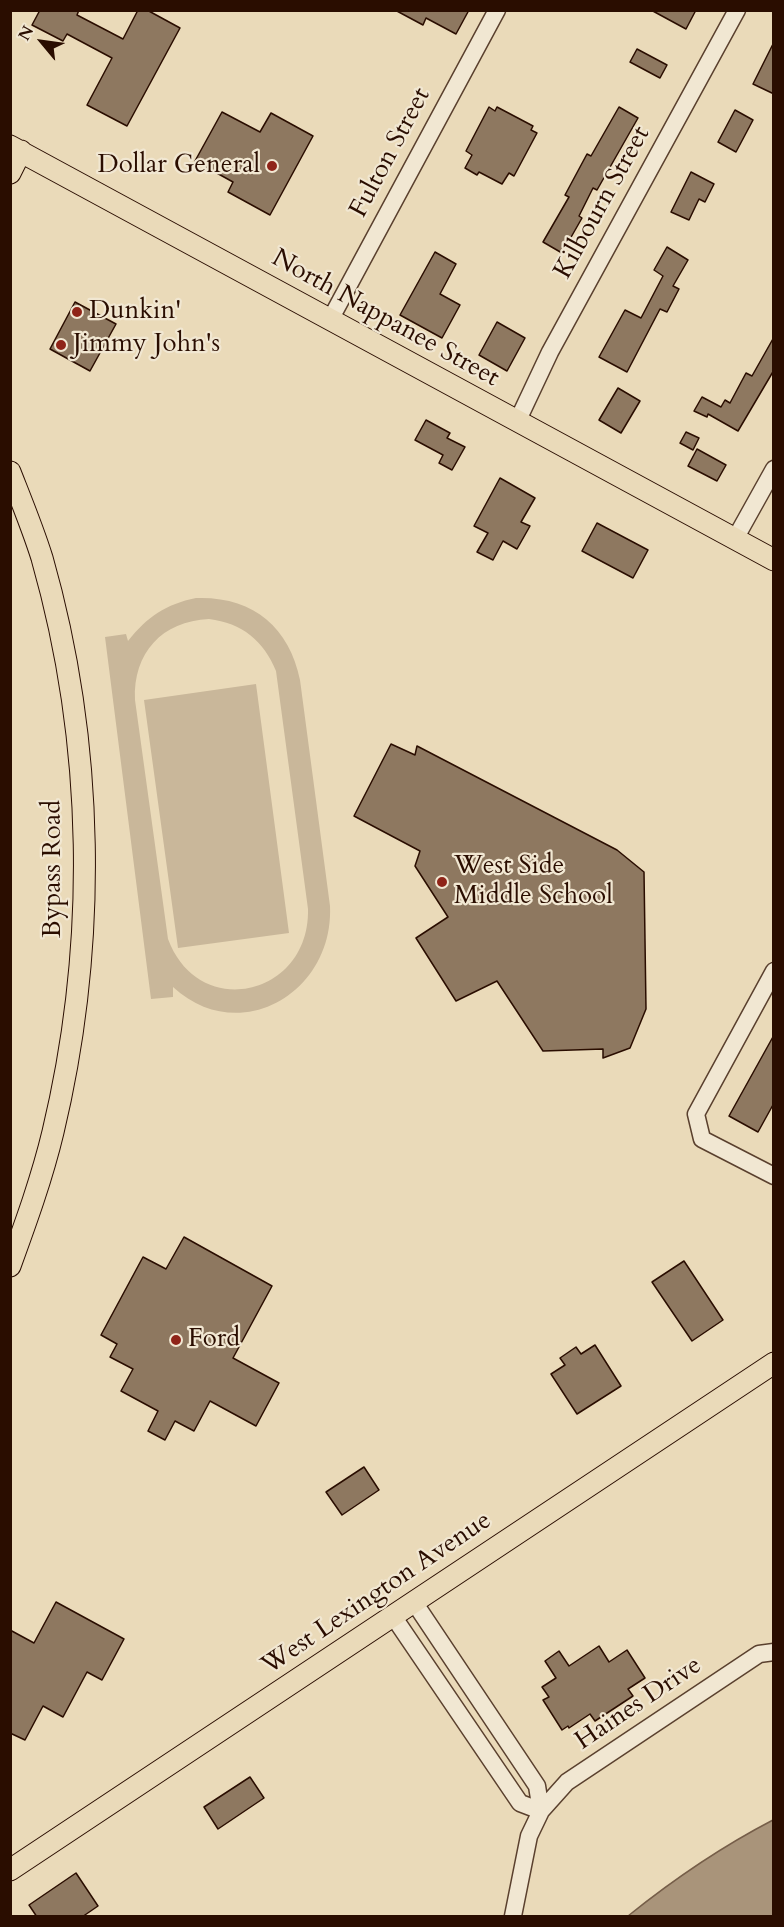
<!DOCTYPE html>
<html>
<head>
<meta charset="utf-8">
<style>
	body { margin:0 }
	#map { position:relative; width:784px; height:1927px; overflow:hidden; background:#eadab9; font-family:Cardo,serif }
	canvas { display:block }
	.frame { position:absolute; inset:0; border:12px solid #2a0d00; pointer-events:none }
	.north { position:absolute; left:12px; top:12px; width:60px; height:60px; -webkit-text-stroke:4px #f1e7d2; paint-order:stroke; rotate:299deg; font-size:16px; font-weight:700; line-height:24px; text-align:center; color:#2a0d00 }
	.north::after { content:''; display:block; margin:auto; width:21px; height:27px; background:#2a0d00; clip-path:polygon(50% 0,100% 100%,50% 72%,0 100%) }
</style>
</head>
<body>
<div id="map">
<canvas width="784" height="1927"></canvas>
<div class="frame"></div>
<div class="north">N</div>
</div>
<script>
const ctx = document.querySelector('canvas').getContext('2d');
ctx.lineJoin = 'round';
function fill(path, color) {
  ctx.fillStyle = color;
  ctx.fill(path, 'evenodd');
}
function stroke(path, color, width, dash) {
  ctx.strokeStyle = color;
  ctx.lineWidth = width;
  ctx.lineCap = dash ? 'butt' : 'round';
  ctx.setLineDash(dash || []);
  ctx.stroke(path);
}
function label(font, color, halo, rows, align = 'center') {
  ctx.font = font + ' Cardo,serif';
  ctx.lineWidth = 4.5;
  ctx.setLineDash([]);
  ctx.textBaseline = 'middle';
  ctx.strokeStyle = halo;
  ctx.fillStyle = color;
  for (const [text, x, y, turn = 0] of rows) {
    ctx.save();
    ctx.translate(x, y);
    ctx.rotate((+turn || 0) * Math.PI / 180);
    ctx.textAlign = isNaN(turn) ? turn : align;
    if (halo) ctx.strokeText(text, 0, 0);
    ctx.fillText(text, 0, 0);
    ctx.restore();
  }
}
fill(new Path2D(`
	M 196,598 C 252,596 289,626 300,680 L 330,906 C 334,993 239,1048 173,987 L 173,997 L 151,999 L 105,637 L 126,634 L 128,641 C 147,617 166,604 196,598 ZM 209,619 C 242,623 264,641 276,671 L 308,909 C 310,996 199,1022 168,939 L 135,700 C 133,653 162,621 209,619 Z
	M 256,684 L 289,933 L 178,948 L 144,700 Z`), '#c9b79a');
const water = new Path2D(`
	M 773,1820 L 773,1916 L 628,1916 C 674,1879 721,1847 773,1820 Z`);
fill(water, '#a9947a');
stroke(water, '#765e49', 1.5);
const building = new Path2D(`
	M 40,10 L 79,10 L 77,15 L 123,39 L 138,10 L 147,10 L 180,28 L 127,126 L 87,105 L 112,58 L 67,34 L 63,41 L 32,25 Z
	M 395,10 L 469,10 L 456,34 L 426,18 L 423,25 Z
	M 651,10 L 696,10 L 686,29 Z
	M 774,42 L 774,94 L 753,84 Z
	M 637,49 L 667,65 L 660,78 L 630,62 Z
	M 489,107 L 495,111 L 497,107 L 533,126 L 531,130 L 537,133 L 514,176 L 509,173 L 502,184 L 479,172 L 477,175 L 465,168 L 472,155 L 466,151 Z
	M 619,107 L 638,118 L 597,190 L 593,188 L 579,216 L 582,218 L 562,253 L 543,242 L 569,197 L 565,195 L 587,154 L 591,156 Z
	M 735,110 L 753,120 L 736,152 L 718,142 Z
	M 222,112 L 260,132 L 271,113 L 313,136 L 270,215 L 228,192 L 233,182 L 195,161 Z
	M 691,172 L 714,184 L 705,202 L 699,199 L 689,220 L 671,212 Z
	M 667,247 L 688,260 L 673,286 L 679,289 L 667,312 L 660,309 L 627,372 L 599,357 L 625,310 L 641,318 L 663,276 L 654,270 Z
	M 435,252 L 456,264 L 440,294 L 460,305 L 442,338 L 400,315 Z
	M 75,302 L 116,324 L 90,371 L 50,349 Z
	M 497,322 L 525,338 L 507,371 L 479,355 Z
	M 774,337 L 774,370 L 738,431 L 708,414 L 707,417 L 694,411 L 702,397 L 721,407 L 725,400 L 730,403 L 746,373 L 752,376 Z
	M 618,388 L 640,401 L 621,433 L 599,420 Z
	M 426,420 L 450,433 L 447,438 L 465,447 L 452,470 L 439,463 L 443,455 L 415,440 Z
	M 686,432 L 699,438 L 693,450 L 680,443 Z
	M 697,449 L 726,465 L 717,481 L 688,466 Z
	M 500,478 L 535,498 L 521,522 L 530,526 L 517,549 L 503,541 L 493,560 L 477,552 L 488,533 L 474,526 Z
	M 597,523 L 648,550 L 633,578 L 582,551 Z
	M 391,744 L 415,755 L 417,746 L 617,850 L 644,872 L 646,1009 L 630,1048 L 603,1058 L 603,1049 L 543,1051 L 497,981 L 456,1001 L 416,938 L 448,917 L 415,866 L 420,851 L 354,816 Z
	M 774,1035 L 774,1103 L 758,1132 L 729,1116 Z
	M 184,1237 L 272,1286 L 233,1358 L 279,1383 L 256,1426 L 210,1401 L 194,1431 L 175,1421 L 165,1440 L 148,1431 L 158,1411 L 121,1391 L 133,1369 L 110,1357 L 117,1344 L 101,1335 L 143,1257 L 166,1269 Z
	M 684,1261 L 723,1320 L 692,1341 L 652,1282 Z
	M 595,1345 L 621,1386 L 577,1414 L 551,1374 L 565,1365 L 560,1358 L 576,1347 L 581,1354 Z
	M 364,1467 L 379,1490 L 342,1515 L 326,1492 Z
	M 56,1602 L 124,1639 L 102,1680 L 87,1672 L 63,1717 L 43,1706 L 25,1740 L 10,1733 L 10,1630 L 34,1643 Z
	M 599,1646 L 609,1662 L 627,1650 L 645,1678 L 628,1689 L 633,1696 L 595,1721 L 590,1714 L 569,1728 L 568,1726 L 562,1730 L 543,1700 L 549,1697 L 542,1687 L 556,1678 L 545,1661 L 559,1651 L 569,1666 Z
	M 250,1777 L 264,1798 L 218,1829 L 204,1807 Z
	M 76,1873 L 98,1906 L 82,1917 L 37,1917 L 29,1905 Z`);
fill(building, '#8e7860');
stroke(building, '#2a0d00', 1.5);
const minor = new Path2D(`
	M 330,320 L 497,10
	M 517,422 L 550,352 L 737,10
	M 735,539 L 774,469
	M 774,971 L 696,1114 L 702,1139 L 774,1176
	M 393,1616 L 520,1803 L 541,1811 L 537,1786 L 414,1602
	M 513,1916 L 529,1836 L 541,1811 L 567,1782 L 759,1654 L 774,1652`);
const major = new Path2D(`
	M 10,146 L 774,560
	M 10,173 L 21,151
	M 10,472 C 21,500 33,529 42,558 C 95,744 98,944 53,1132 C 42,1178 26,1222 10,1266
	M 10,1870 L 774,1363`);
stroke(minor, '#5a402e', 19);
stroke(major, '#2a0d00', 23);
stroke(minor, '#f1e7d2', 16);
stroke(major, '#eadab9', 21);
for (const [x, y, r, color] of [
	[272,166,6,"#8f2418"],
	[77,312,6,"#8f2418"],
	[61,345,6,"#8f2418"],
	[442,882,6,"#8f2418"],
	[176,1340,6,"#8f2418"]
]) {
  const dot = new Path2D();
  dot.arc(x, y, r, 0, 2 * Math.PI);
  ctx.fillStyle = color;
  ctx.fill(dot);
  stroke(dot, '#f1e7d2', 2);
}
label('26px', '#2a0d00', '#f1e7d2', [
	["Fulton Street",391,153,-62],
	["Kilbourn Street",603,203,-61],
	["North Nappanee Street",385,319,29],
	["Bypass Road",54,869,-90],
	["West Lexington Avenue",377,1594,-34],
	["Haines Drive",639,1704,-34]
]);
label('26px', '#2a0d00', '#f1e7d2', [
	["Dollar General",260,166,"right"],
	["Dunkin'",89,312],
	["Jimmy John's",73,345],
	["West Side",454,867],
	["Middle School",454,897],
	["Ford",188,1340]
], 'left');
</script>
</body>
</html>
